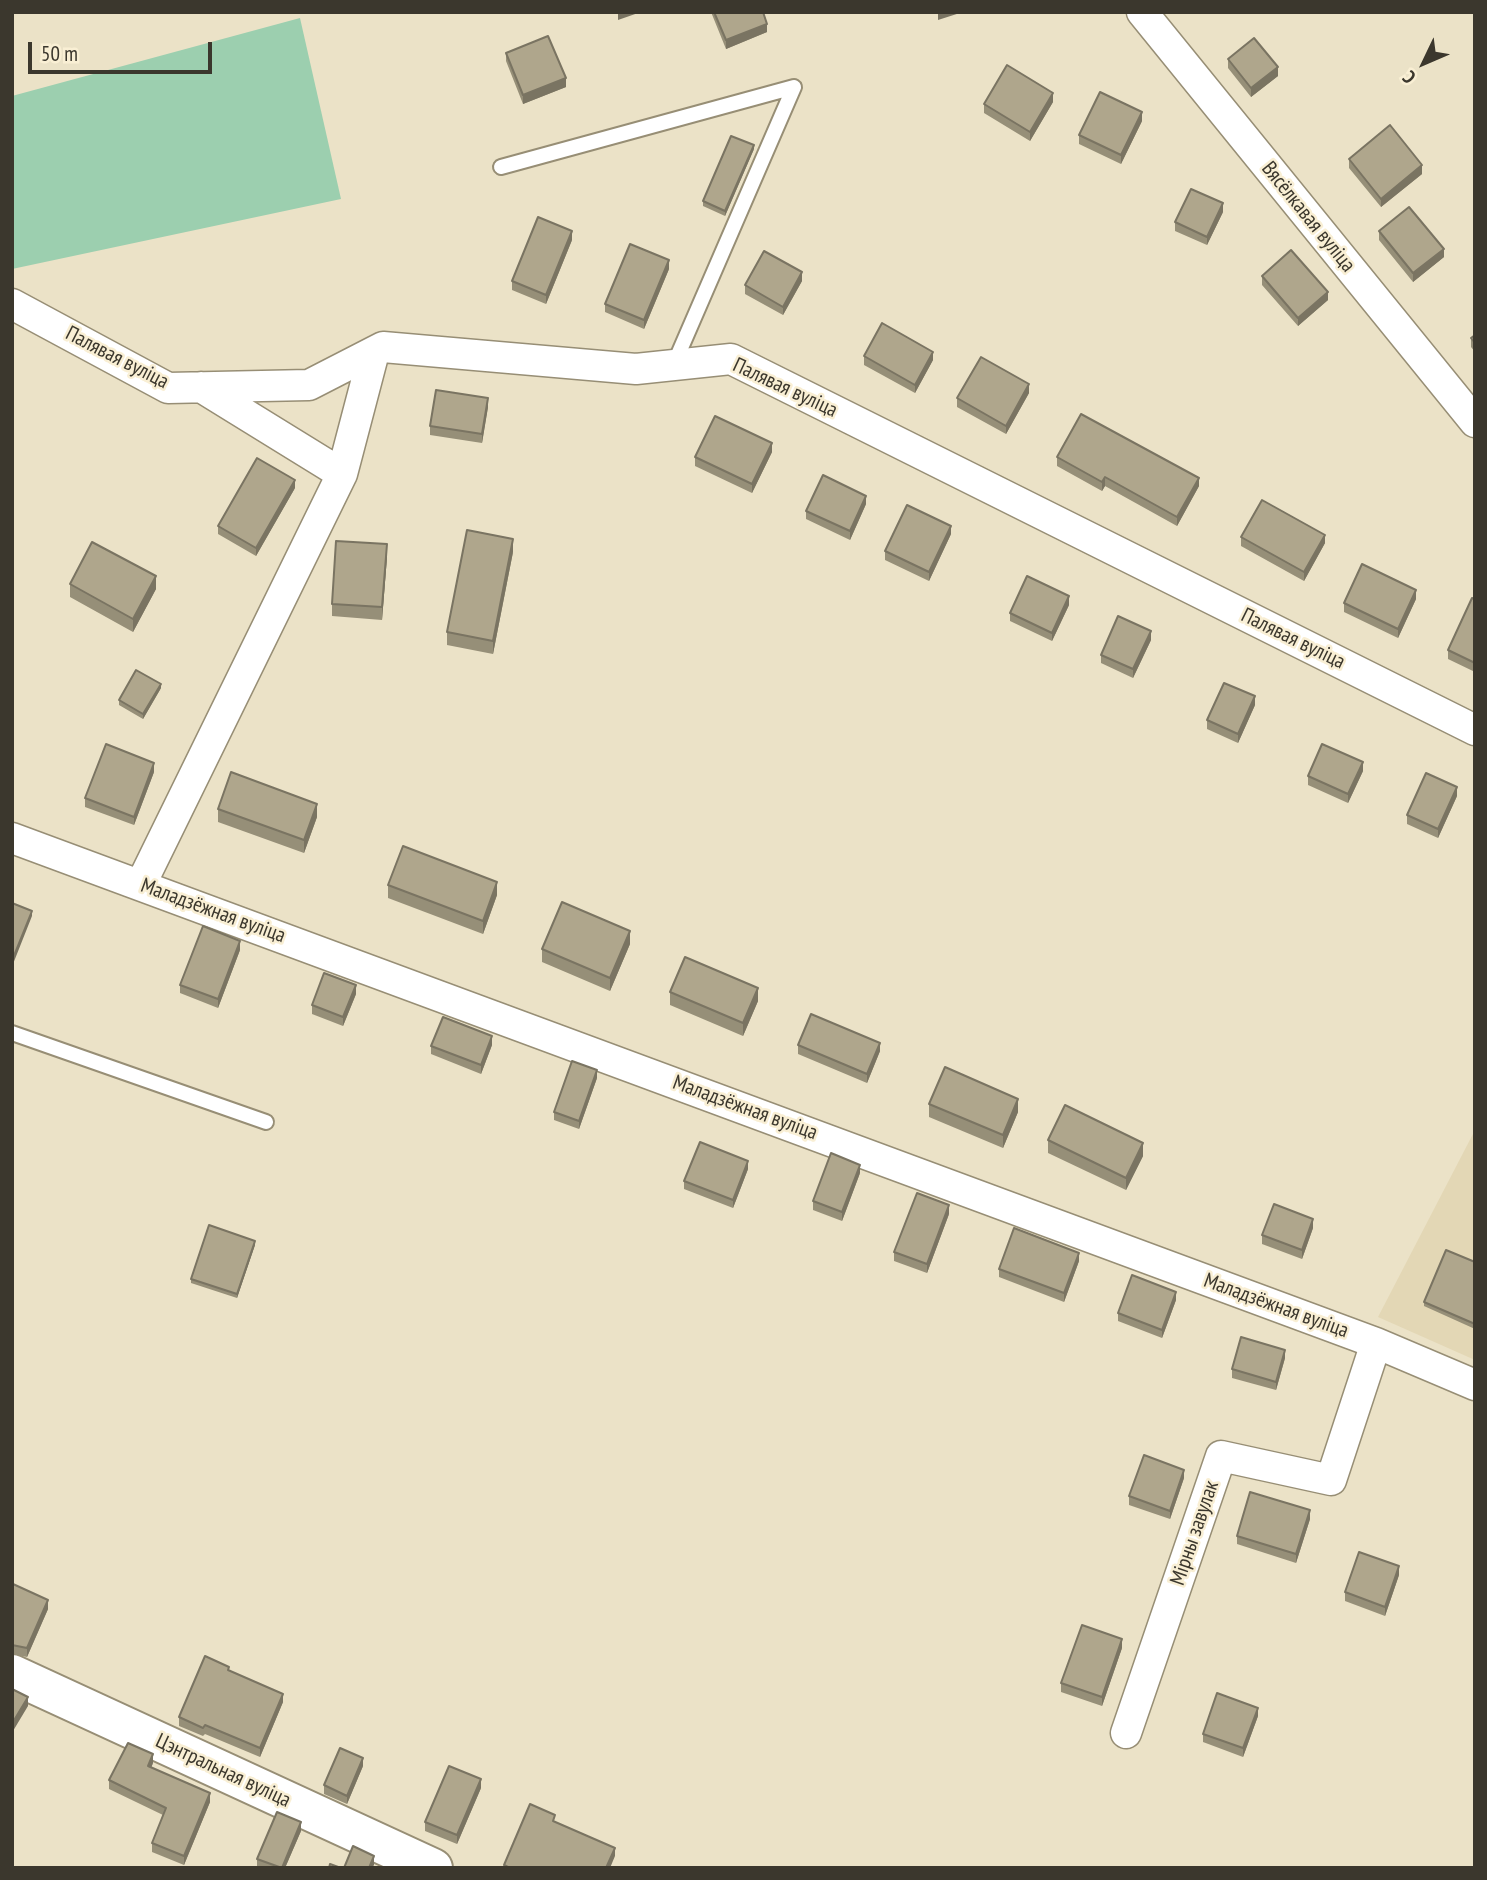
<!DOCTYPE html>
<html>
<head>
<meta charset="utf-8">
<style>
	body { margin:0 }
	#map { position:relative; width:1487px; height:1880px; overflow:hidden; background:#ebe2c7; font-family:"PT Sans Narrow",sans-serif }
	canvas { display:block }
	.frame { position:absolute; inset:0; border:14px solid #3b372d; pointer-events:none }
	.north { position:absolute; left:1389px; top:28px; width:70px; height:70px; -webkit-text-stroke:5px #f9efd4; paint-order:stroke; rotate:226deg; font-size:19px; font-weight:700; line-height:28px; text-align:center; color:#3b372d }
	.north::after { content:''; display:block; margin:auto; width:24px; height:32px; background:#3b372d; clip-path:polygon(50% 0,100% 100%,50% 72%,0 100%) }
	.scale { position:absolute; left:28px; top:42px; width:184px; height:32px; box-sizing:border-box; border:4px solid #3b372d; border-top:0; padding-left:9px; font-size:21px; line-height:24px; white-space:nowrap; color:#3b372d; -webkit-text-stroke:5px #f9efd4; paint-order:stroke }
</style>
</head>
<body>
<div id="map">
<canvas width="1487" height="1880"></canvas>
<div class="frame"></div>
<div class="north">С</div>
<div class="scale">50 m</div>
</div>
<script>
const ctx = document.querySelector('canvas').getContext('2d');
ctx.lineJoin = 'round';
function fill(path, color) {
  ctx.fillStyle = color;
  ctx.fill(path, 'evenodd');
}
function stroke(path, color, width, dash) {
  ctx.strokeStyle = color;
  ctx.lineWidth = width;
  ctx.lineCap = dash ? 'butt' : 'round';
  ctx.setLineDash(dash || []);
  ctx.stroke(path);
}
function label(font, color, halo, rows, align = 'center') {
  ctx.font = font + ' "PT Sans Narrow",sans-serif';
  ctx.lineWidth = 5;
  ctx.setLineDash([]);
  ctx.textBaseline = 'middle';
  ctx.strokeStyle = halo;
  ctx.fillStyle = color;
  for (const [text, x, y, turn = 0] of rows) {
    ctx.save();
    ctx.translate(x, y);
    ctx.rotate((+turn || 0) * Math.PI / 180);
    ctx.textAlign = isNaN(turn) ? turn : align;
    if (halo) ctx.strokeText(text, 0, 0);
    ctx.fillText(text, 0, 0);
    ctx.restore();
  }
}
fill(new Path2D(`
	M 1475,1130 L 1475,1360 L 1378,1317 Z`), '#e3d7b5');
fill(new Path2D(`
	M 300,18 L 341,199 L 12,269 L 12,96 Z`), '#9ccfaf');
const lane = new Path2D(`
	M 501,167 L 794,87 L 674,364
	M 12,1033 L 266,1122`);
const street = new Path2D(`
	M 1142,12 L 1475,422
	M 12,304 L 168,388 L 309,385 L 383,347 L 636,369 L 731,359 L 1475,730
	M 342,474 L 374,352
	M 12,838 L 1376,1343 L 1475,1385
	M 141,884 L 342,474 L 201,387
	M 1126,1733 L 1221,1456 L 1331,1480 L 1376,1343`);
const secondary = new Path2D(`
	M 12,1674 L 433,1868`);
stroke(lane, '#978e75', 18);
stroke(street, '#978e75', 33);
stroke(secondary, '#978e75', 42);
stroke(lane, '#fff', 14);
stroke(street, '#fff', 30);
stroke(secondary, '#fff', 38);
fill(new Path2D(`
	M 711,12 L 763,12 L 767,32 L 726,49 Z
	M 506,53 L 566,87 L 523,104 L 506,61 Z
	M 1228,59 L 1278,76 L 1251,97 L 1228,68 Z
	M 1053,102 L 1030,141 L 984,113 L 984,104 Z
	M 1142,121 L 1121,164 L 1079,144 L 1079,135 Z
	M 754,149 L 725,216 L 703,206 L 703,201 Z
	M 1349,159 L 1422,174 L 1381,207 L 1349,168 Z
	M 1223,212 L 1207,245 L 1175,231 L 1175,222 Z
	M 1379,231 L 1444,257 L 1413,282 L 1379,240 Z
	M 572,240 L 546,304 L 512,290 L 512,281 Z
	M 669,269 L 644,329 L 605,312 L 605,304 Z
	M 1262,276 L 1328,300 L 1298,326 L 1262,285 Z
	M 802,281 L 783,315 L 745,294 L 745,285 Z
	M 1475,335 L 1475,352 L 1471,347 L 1471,338 Z
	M 864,356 L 933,360 L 915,393 L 864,365 Z
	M 1029,393 L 1006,434 L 957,407 L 957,398 Z
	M 488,407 L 482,443 L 430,435 L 430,426 Z
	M 772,452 L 752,493 L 695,466 L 695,457 Z
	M 1057,457 L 1199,486 L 1177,526 L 1105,486 L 1102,491 L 1057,466 Z
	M 295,488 L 256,556 L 218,534 L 218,526 Z
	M 866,504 L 850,540 L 806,519 L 806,511 Z
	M 951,534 L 929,581 L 885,560 L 885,551 Z
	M 1241,537 L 1325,543 L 1304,581 L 1241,546 Z
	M 513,552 L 493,654 L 447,645 L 447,632 Z
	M 387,557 L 382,620 L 332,616 L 332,604 Z
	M 70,584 L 156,589 L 133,632 L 70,597 Z
	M 1416,599 L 1398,638 L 1344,612 L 1344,603 Z
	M 1475,599 L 1475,672 L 1448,659 L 1448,650 Z
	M 1069,605 L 1052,641 L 1010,621 L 1010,613 Z
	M 1151,640 L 1133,678 L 1101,663 L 1101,655 Z
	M 161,688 L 143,719 L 119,705 L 119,700 Z
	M 1255,705 L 1238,743 L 1207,729 L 1207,720 Z
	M 1363,771 L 1348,803 L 1308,785 L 1308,776 Z
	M 154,772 L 134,825 L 85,807 L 85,798 Z
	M 1457,796 L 1438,838 L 1407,824 L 1407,815 Z
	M 218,809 L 317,817 L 304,853 L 218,822 Z
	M 388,885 L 497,895 L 483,934 L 388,898 Z
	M 630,944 L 610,991 L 542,962 L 542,949 Z
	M 240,950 L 218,1008 L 180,993 L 180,985 Z
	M 670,992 L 758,1001 L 743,1036 L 670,1005 Z
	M 356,994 L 343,1026 L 312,1014 L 312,1005 Z
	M 492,1045 L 481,1074 L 431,1054 L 431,1046 Z
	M 798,1045 L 880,1051 L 867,1083 L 798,1054 Z
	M 597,1078 L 579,1129 L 554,1120 L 554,1112 Z
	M 929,1104 L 1018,1112 L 1003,1148 L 929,1117 Z
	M 1048,1140 L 1143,1156 L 1126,1190 L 1048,1153 Z
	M 748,1169 L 733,1208 L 684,1189 L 684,1181 Z
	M 860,1173 L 842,1221 L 813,1210 L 813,1201 Z
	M 949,1214 L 927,1273 L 894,1261 L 894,1252 Z
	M 1313,1228 L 1302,1259 L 1262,1244 L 1262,1235 Z
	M 255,1245 L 237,1298 L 191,1283 L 191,1279 Z
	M 1079,1261 L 1064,1302 L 999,1277 L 999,1269 Z
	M 1475,1262 L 1475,1329 L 1424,1306 L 1424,1302 Z
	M 1176,1300 L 1162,1338 L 1118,1321 L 1118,1313 Z
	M 1285,1358 L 1276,1390 L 1232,1378 L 1232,1369 Z
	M 1184,1478 L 1170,1519 L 1129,1505 L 1129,1496 Z
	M 1310,1519 L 1296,1563 L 1237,1544 L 1237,1536 Z
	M 1399,1575 L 1385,1616 L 1345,1601 L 1345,1592 Z
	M 12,1586 L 48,1609 L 27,1657 L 12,1654 Z
	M 1122,1648 L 1102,1706 L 1061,1692 L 1061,1683 Z
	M 229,1671 L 283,1702 L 260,1757 L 205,1734 L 203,1736 L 179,1726 L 179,1717 Z
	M 1258,1716 L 1243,1757 L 1203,1742 L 1203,1734 Z
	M 153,1763 L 151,1768 L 210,1802 L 184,1865 L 152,1852 L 152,1843 L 163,1815 L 109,1789 L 109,1780 Z
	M 363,1766 L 347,1804 L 324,1794 L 324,1785 Z
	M 481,1788 L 457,1844 L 425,1831 L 425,1822 Z
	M 301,1831 L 285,1868 L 257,1867 L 257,1859 Z`), '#968f78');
fill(new Path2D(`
	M 618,12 L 641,12 L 618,20 Z
	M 938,12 L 963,12 L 938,20 Z
	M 767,24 L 767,32 L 726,49 L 726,40 Z
	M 1278,67 L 1278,76 L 1251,97 L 1251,88 Z
	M 566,78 L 566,87 L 523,104 L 523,95 Z
	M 1053,93 L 1053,102 L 1030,141 L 1030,132 Z
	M 1142,112 L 1142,121 L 1121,164 L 1121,155 Z
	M 754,145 L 754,149 L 725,216 L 725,211 Z
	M 1422,165 L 1422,174 L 1381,207 L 1381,199 Z
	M 1223,203 L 1223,212 L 1207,245 L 1207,237 Z
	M 572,231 L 572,240 L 546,304 L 546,295 Z
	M 1444,249 L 1444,257 L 1413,282 L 1413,273 Z
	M 669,260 L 669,269 L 644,329 L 644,320 Z
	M 802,272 L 802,281 L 783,315 L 783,307 Z
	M 1328,292 L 1328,300 L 1298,326 L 1298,318 Z
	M 933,352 L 933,360 L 915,393 L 915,385 Z
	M 1029,384 L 1029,393 L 1006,434 L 1006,426 Z
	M 488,398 L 488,407 L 482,443 L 482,434 Z
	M 772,443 L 772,452 L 752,493 L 752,484 Z
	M 1105,477 L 1105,486 L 1102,491 L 1102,482 Z
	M 1199,478 L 1199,486 L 1177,526 L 1177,517 Z
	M 295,480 L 295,488 L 256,556 L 256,548 Z
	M 866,496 L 866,504 L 850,540 L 850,531 Z
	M 951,526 L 951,534 L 929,581 L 929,572 Z
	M 1325,535 L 1325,543 L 1304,581 L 1304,572 Z
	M 513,539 L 513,552 L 493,654 L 493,641 Z
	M 387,544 L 387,557 L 382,620 L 382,607 Z
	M 156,576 L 156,589 L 133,632 L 133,619 Z
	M 1416,590 L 1416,599 L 1398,638 L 1398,629 Z
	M 1069,596 L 1069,605 L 1052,641 L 1052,633 Z
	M 1151,631 L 1151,640 L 1133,678 L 1133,669 Z
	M 161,684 L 161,688 L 143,719 L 143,714 Z
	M 1255,696 L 1255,705 L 1238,743 L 1238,734 Z
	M 1363,762 L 1363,771 L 1348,803 L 1348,794 Z
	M 154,763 L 154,772 L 134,825 L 134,817 Z
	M 1457,787 L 1457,796 L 1438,838 L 1438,829 Z
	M 317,804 L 317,817 L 304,853 L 304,840 Z
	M 497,882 L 497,895 L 483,934 L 483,921 Z
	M 32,911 L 32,916 L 13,964 L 13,958 Z
	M 630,931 L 630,944 L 610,991 L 610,978 Z
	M 240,941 L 240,950 L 218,1008 L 218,999 Z
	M 356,985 L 356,994 L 343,1026 L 343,1017 Z
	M 758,988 L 758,1001 L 743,1036 L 743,1023 Z
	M 492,1036 L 492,1045 L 481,1074 L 481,1065 Z
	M 880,1043 L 880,1051 L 867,1083 L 867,1074 Z
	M 597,1070 L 597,1078 L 579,1129 L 579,1121 Z
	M 1018,1099 L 1018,1112 L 1003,1148 L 1003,1135 Z
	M 1143,1143 L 1143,1156 L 1126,1190 L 1126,1178 Z
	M 748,1161 L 748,1169 L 733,1208 L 733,1200 Z
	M 860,1165 L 860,1173 L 842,1221 L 842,1212 Z
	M 949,1205 L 949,1214 L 927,1273 L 927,1264 Z
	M 1313,1219 L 1313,1228 L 1302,1259 L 1302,1250 Z
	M 255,1241 L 255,1245 L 237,1298 L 237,1294 Z
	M 1079,1253 L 1079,1261 L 1064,1302 L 1064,1293 Z
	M 1176,1292 L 1176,1300 L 1162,1338 L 1162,1330 Z
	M 1285,1350 L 1285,1358 L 1276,1390 L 1276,1382 Z
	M 1184,1470 L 1184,1478 L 1170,1519 L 1170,1511 Z
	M 1310,1510 L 1310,1519 L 1296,1563 L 1296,1554 Z
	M 1399,1566 L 1399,1575 L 1385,1616 L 1385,1607 Z
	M 48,1600 L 48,1609 L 27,1657 L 27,1648 Z
	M 1122,1639 L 1122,1648 L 1102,1706 L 1102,1697 Z
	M 283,1694 L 283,1702 L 260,1757 L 260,1748 Z
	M 28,1697 L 28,1706 L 13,1731 L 13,1722 Z
	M 1258,1708 L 1258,1716 L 1243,1757 L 1243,1748 Z
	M 153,1754 L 153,1763 L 148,1775 L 148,1766 Z
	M 363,1758 L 363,1766 L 347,1804 L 347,1796 Z
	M 481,1779 L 481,1788 L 457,1844 L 457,1835 Z
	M 210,1793 L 210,1802 L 184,1865 L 184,1856 Z
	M 301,1822 L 301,1831 L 285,1868 L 282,1868 Z
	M 615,1848 L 615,1856 L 610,1868 L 606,1868 Z
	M 374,1856 L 374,1865 L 372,1868 L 369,1868 Z`), '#7a7462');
const building = new Path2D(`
	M 714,12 L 763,12 L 767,24 L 726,40 Z
	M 548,36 L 566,78 L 523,95 L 506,53 Z
	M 1254,38 L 1278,67 L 1251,88 L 1228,59 Z
	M 1007,65 L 1053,93 L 1030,132 L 984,104 Z
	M 1100,92 L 1142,112 L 1121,155 L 1079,135 Z
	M 1390,125 L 1422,165 L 1381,199 L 1349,159 Z
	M 731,136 L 754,145 L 725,211 L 703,201 Z
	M 1191,189 L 1223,203 L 1207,237 L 1175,222 Z
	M 1409,207 L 1444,249 L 1413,273 L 1379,231 Z
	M 538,217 L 572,231 L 546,295 L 512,281 Z
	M 630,244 L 669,260 L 644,320 L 605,304 Z
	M 1291,250 L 1328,292 L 1298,318 L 1262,276 Z
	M 764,251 L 802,272 L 783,307 L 745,285 Z
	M 882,323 L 933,352 L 915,385 L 864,356 Z
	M 1475,335 L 1475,343 L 1471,338 Z
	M 981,357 L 1029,384 L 1006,426 L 957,398 Z
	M 436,390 L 488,398 L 482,434 L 430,426 Z
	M 1081,414 L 1199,478 L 1177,517 L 1105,477 L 1102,482 L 1057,457 Z
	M 715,416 L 772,443 L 752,484 L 695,457 Z
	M 257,458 L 295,480 L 256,548 L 218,526 Z
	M 823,475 L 866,496 L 850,531 L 806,511 Z
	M 1262,500 L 1325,535 L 1304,572 L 1241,537 Z
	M 907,505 L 951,526 L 929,572 L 885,551 Z
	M 467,530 L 513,539 L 493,641 L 447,632 Z
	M 336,541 L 387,544 L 382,607 L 332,604 Z
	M 92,542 L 156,576 L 133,619 L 70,584 Z
	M 1362,564 L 1416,590 L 1398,629 L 1344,603 Z
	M 1027,576 L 1069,596 L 1052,633 L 1010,613 Z
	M 1472,598 L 1475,599 L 1475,663 L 1448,650 Z
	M 1118,616 L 1151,631 L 1133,669 L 1101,655 Z
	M 136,670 L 161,684 L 143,714 L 119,700 Z
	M 1224,683 L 1255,696 L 1238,734 L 1207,720 Z
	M 106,744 L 154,763 L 134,817 L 85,798 Z
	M 1322,744 L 1363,762 L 1348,794 L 1308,776 Z
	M 231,772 L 317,804 L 304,840 L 218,809 Z
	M 1426,773 L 1457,787 L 1438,829 L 1407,815 Z
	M 403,846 L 497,882 L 483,921 L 388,885 Z
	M 562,902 L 630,931 L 610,978 L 542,949 Z
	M 12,903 L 32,911 L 13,958 L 12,958 Z
	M 203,926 L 240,941 L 218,999 L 180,985 Z
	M 685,957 L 758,988 L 743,1023 L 670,992 Z
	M 324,973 L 356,985 L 343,1017 L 312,1005 Z
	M 811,1014 L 880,1043 L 867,1074 L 798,1045 Z
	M 443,1017 L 492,1036 L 481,1065 L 431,1046 Z
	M 572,1061 L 597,1070 L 579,1121 L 554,1112 Z
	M 945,1067 L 1018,1099 L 1003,1135 L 929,1104 Z
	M 1065,1105 L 1143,1143 L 1126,1178 L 1048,1140 Z
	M 700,1142 L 748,1161 L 733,1200 L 684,1181 Z
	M 831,1153 L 860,1165 L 842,1212 L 813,1201 Z
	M 917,1193 L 949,1205 L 927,1264 L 894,1252 Z
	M 1274,1204 L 1313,1219 L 1302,1250 L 1262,1235 Z
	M 209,1225 L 255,1241 L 237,1294 L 191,1279 Z
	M 1014,1228 L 1079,1253 L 1064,1293 L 999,1269 Z
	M 1446,1250 L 1475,1262 L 1475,1324 L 1424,1302 Z
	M 1132,1275 L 1176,1292 L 1162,1330 L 1118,1313 Z
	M 1241,1337 L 1285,1350 L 1276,1382 L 1232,1369 Z
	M 1144,1455 L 1184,1470 L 1170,1511 L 1129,1496 Z
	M 1250,1492 L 1310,1510 L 1296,1554 L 1237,1536 Z
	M 1359,1552 L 1399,1566 L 1385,1607 L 1345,1592 Z
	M 13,1584 L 48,1600 L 27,1648 L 12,1645 Z
	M 1082,1625 L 1122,1639 L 1102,1697 L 1061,1683 Z
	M 205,1656 L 229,1667 L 228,1670 L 283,1694 L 260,1748 L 205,1725 L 203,1728 L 179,1717 Z
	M 12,1689 L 28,1697 L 13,1722 L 12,1721 Z
	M 1217,1693 L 1258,1708 L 1243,1748 L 1203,1734 Z
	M 128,1743 L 153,1754 L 148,1766 L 210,1793 L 184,1856 L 152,1843 L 166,1808 L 109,1780 Z
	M 340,1748 L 363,1758 L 347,1796 L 324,1785 Z
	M 449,1766 L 481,1779 L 457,1835 L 425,1822 Z
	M 530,1804 L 555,1815 L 553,1821 L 615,1848 L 606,1868 L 510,1868 L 504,1865 Z
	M 277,1812 L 301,1822 L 282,1868 L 257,1859 Z
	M 353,1846 L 374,1856 L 369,1868 L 344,1868 Z
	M 330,1864 L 341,1868 L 329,1868 Z`);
fill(building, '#afa68c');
stroke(building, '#7a7462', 2);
label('21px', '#3b372d', '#f9efd4', [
	["Вясёлкавая вуліца",1308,217,51],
	["Палявая вуліца",117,358,27],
	["Палявая вуліца",785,388,25],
	["Палявая вуліца",1293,639,26],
	["Маладзёжная вуліца",213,911,20],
	["Маладзёжная вуліца",745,1108,20],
	["Маладзёжная вуліца",1276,1306,20],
	["Мірны завулак",1195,1533,-71],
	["Цэнтральная вуліца",223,1771,25]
]);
</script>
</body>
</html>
